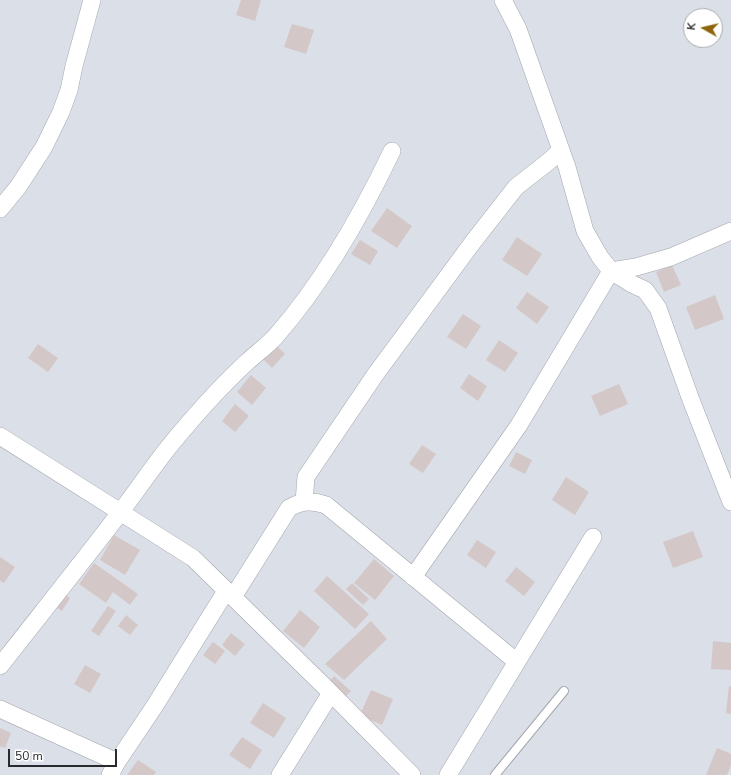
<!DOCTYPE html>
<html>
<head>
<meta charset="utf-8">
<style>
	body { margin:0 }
	#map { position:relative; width:731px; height:775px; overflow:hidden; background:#dbdfe7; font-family:"Nunito Sans",sans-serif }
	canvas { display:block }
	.north { position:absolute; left:683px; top:8px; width:40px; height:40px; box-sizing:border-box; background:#fff; border:1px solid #a9aaab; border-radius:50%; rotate:278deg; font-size:11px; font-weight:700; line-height:16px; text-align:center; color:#292a2d }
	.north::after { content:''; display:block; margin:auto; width:14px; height:18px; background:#8e650a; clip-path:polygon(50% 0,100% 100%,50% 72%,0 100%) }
	.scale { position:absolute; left:8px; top:749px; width:109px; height:18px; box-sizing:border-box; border:2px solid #292a2d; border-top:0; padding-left:5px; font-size:12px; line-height:14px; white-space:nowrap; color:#292a2d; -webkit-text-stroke:3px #fff; paint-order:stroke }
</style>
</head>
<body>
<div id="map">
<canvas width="731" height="775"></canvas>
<div class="north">K</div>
<div class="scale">50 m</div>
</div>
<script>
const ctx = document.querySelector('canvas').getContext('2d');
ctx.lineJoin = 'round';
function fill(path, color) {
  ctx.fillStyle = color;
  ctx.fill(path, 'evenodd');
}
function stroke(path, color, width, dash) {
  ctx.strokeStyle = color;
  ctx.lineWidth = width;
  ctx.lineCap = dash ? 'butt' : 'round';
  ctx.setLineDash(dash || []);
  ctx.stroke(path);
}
fill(new Path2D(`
	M 241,0 L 261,0 L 255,21 L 236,15 Z
	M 292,24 L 314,30 L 306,54 L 284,47 Z
	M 387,208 L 412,226 L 397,248 L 371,231 Z
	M 517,237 L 542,254 L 527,276 L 502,260 Z
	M 360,240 L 378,251 L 370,265 L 351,254 Z
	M 672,265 L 681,285 L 664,292 L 656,272 Z
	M 527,292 L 549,307 L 537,324 L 516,308 Z
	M 715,295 L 724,319 L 695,330 L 686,307 Z
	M 463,314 L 481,326 L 466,349 L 447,337 Z
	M 499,340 L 518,353 L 505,372 L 486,360 Z
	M 274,343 L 285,354 L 272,368 L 261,357 Z
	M 38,344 L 58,358 L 48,372 L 28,358 Z
	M 469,374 L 487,386 L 478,401 L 460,388 Z
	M 251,375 L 266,388 L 252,405 L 237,392 Z
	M 619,384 L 628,404 L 600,416 L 591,396 Z
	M 235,404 L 249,416 L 235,432 L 222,421 Z
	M 422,445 L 436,454 L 423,473 L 409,464 Z
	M 516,452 L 532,460 L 525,474 L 509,466 Z
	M 566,477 L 589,492 L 575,515 L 552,500 Z
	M 693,531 L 703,557 L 673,568 L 663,542 Z
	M 114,535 L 140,550 L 125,575 L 100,560 Z
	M 477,540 L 496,552 L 486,568 L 467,555 Z
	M 0,557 L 15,567 L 4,583 L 0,581 Z
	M 374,559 L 394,576 L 375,600 L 354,583 Z
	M 94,563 L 138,594 L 130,605 L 113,592 L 106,603 L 79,584 Z
	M 516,567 L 535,582 L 524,596 L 505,581 Z
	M 327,576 L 369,614 L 355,629 L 314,591 Z
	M 352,583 L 369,599 L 363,605 L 346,589 Z
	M 61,592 L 70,598 L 62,611 L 53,605 Z
	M 108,606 L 116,611 L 99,636 L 91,631 Z
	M 300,610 L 320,627 L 304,648 L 283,631 Z
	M 126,615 L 138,625 L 130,635 L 118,626 Z
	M 371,621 L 387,639 L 344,680 L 325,664 Z
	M 231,633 L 245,644 L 235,656 L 222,645 Z
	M 713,641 L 731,643 L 731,670 L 711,669 Z
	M 213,642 L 225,651 L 215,664 L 203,655 Z
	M 85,665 L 101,674 L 90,693 L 74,684 Z
	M 334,676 L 351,691 L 343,699 L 327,684 Z
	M 729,686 L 731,686 L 731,714 L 726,713 Z
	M 371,690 L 393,699 L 382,725 L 360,715 Z
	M 263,703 L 286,718 L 274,738 L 250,723 Z
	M 0,728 L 11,733 L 5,748 L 1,746 L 0,749 Z
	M 242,737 L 262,750 L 250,769 L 229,755 Z
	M 717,748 L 731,754 L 731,765 L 727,775 L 706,775 Z
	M 138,760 L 156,772 L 154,775 L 127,775 Z`), '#d3c8c7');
const service = new Path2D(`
	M 495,775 L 564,691`);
const minor = new Path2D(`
	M 503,0 L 518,29 L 567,167 L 585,231 L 600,257 L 611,271 L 632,284 L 645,290 L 658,308 L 691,400 L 731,502
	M 0,209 L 18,187 L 44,147 L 61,112 L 69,90 L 74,66 L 92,0
	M 611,271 L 636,267 L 671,257 L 731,231
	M 0,436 L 193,558 L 322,684 L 412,775
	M 304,502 L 306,477 L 375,375 L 473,242 L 516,187 L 548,162 L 561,150
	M 413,577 L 519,425 L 611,271
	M 233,597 L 289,508 C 301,501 312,500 326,505 L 517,662
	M 0,666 C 40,615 80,565 119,514 C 137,491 153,466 172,443 C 195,415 220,387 247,362 C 257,353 268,345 276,336 C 324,281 361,216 392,151
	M 0,709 L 117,762
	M 110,775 L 117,762 L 154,707 L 226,591
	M 280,775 L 331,693
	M 448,775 L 593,537`);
stroke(service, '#a3a6ae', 10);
stroke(minor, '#a3a6ae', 18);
stroke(service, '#fff', 8);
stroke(minor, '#fff', 17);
</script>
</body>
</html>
